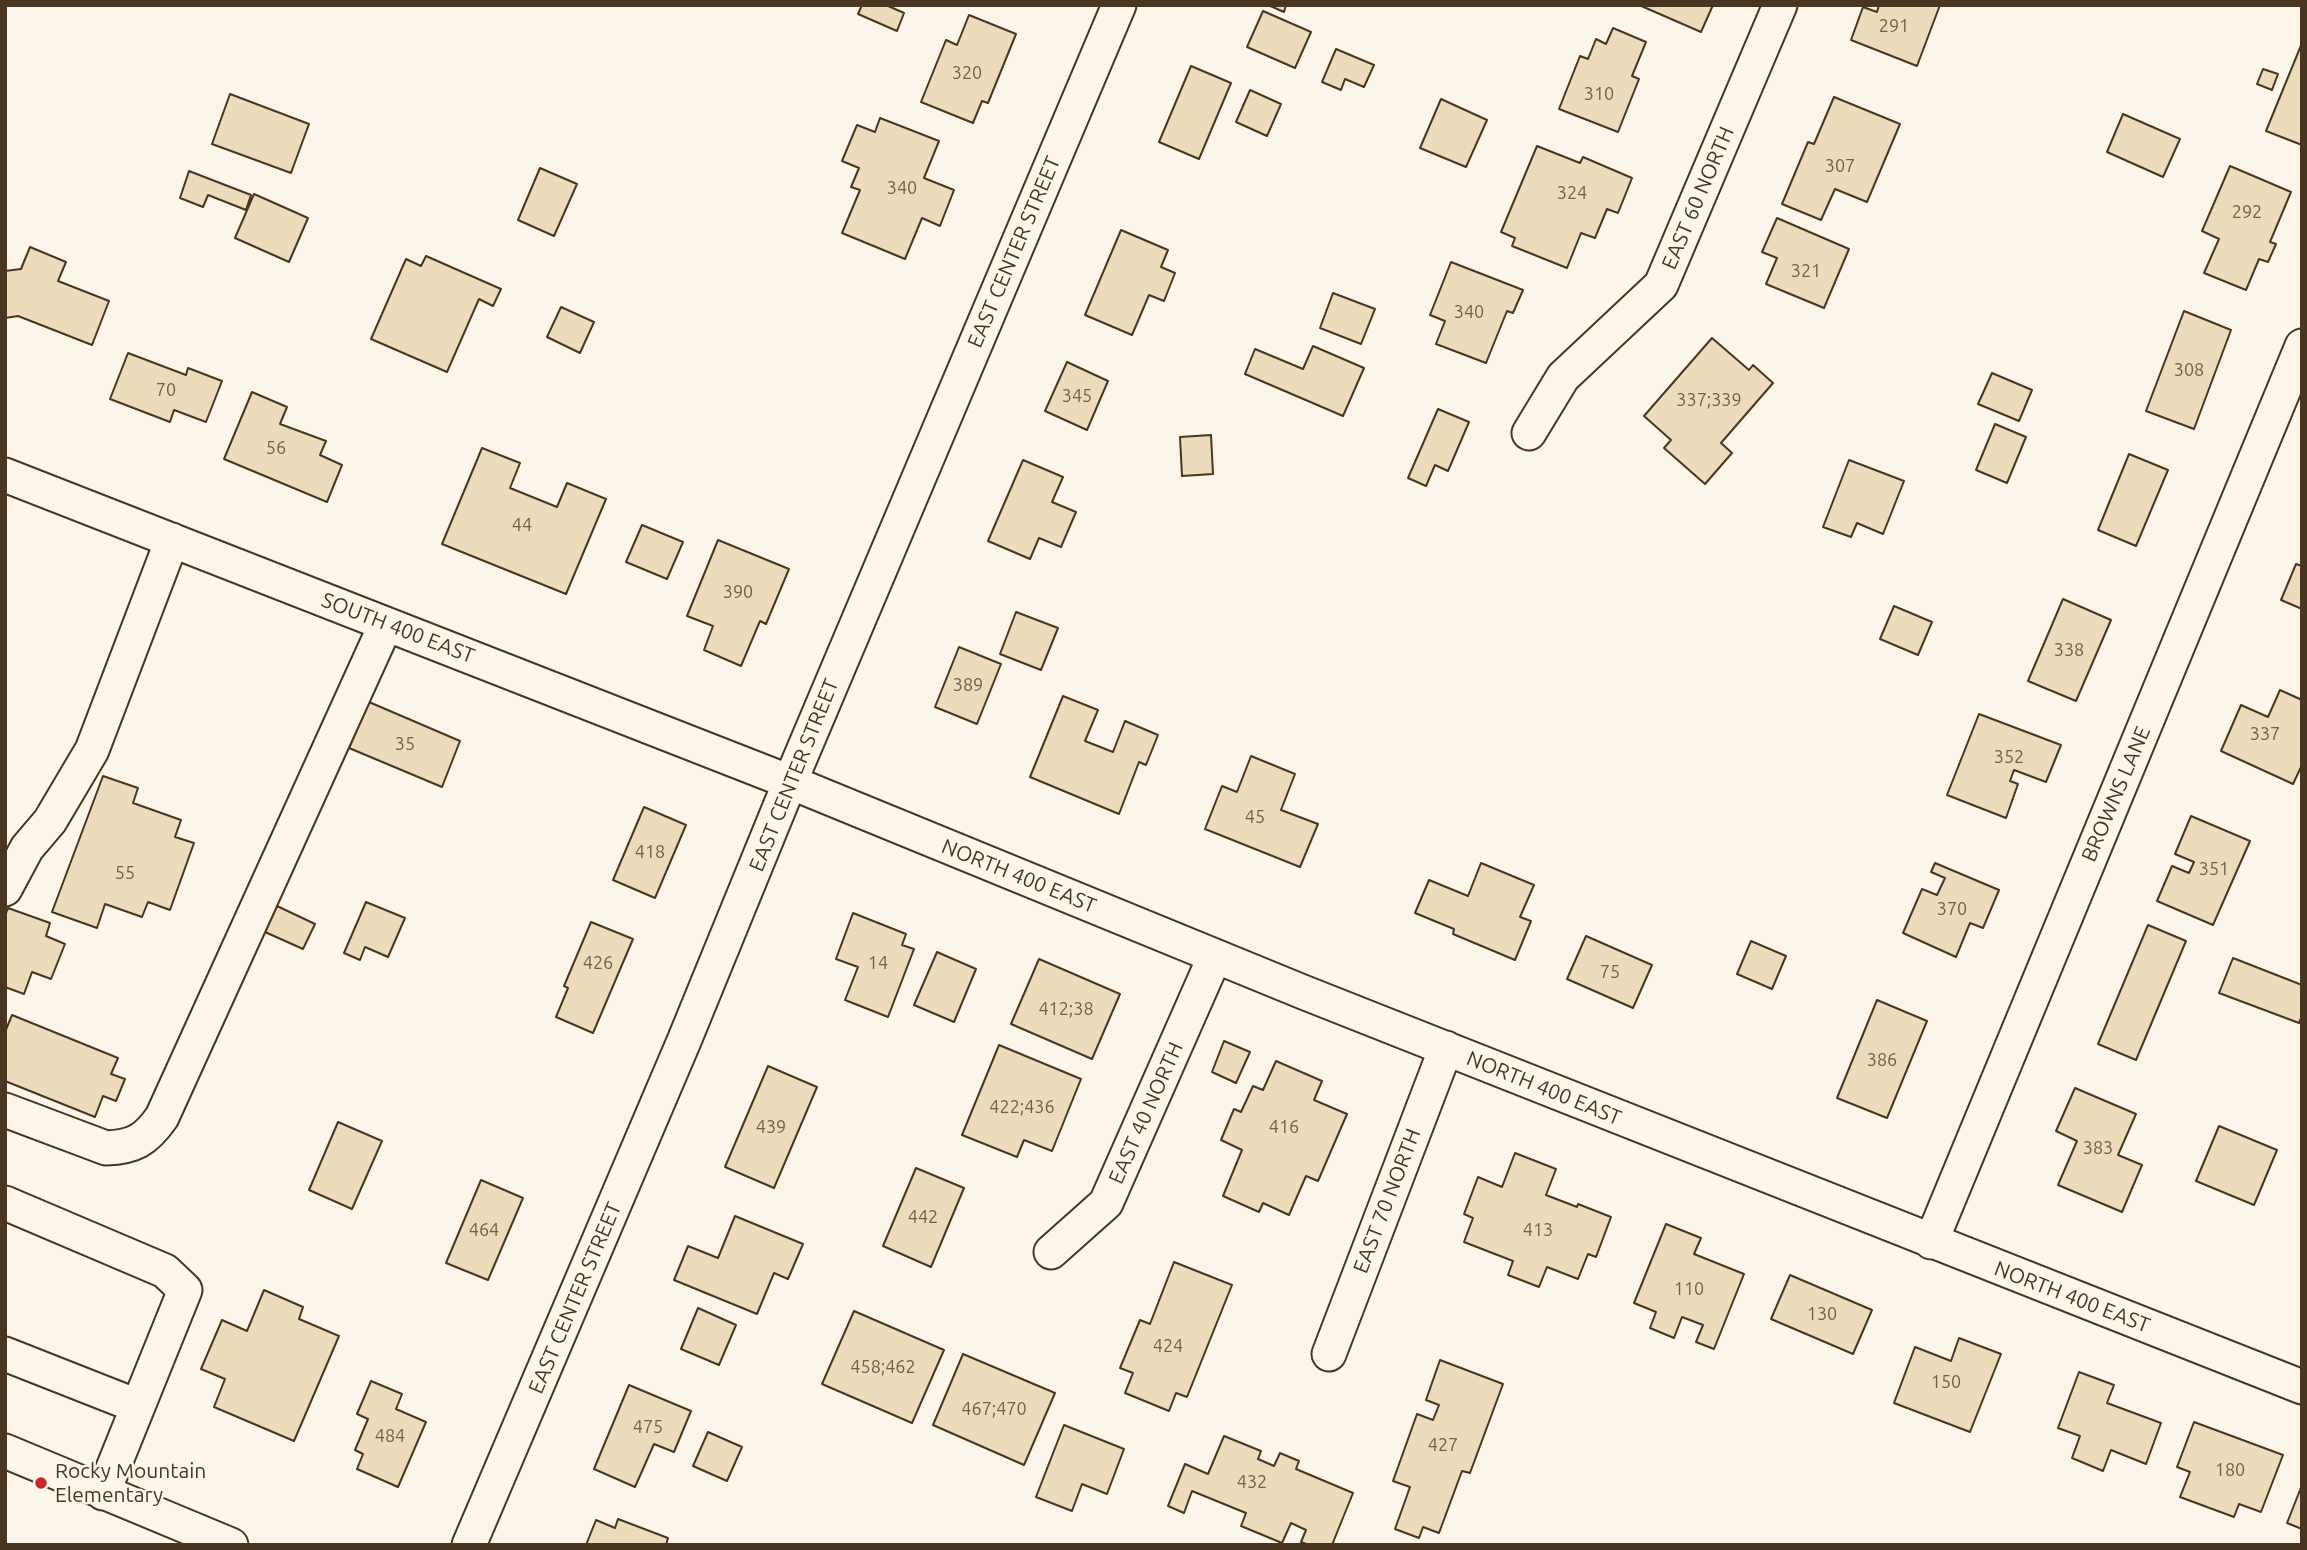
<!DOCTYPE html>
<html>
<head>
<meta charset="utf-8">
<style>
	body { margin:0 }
	#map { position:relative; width:2307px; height:1550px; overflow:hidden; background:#fbf6e9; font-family:Ubuntu,sans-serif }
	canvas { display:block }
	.frame { position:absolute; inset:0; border:7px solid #4a3520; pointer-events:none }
</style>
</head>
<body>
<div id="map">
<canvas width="2307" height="1550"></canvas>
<div class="frame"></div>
</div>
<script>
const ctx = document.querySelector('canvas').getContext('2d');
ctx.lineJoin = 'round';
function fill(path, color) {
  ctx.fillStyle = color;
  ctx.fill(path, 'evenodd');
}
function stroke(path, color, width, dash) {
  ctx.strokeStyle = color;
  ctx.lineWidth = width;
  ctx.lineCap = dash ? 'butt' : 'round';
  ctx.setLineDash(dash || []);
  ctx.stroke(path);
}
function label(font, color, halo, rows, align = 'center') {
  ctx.font = font + ' Ubuntu,sans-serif';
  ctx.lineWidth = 5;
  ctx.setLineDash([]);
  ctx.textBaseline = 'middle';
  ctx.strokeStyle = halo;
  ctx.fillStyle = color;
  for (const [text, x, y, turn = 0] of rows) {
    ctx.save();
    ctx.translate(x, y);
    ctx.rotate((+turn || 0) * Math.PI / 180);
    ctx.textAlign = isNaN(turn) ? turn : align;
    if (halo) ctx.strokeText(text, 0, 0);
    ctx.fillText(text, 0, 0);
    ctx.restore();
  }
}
const building = new Path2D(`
	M 862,5 L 886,5 L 904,13 L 897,31 L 858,14 Z
	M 1268,5 L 1286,5 L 1284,12 Z
	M 1639,5 L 1713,5 L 1701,32 Z
	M 1879,5 L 1940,5 L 1917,66 L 1851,40 L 1863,7 L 1877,12 Z
	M 1263,11 L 1311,32 L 1295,68 L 1247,47 Z
	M 969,15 L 1016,34 L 988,103 L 982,101 L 973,123 L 921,102 L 946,40 L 957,45 Z
	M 1613,28 L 1646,42 L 1632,76 L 1639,79 L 1618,132 L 1559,109 L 1580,56 L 1588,59 L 1596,39 L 1606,44 Z
	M 2302,43 L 2302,145 L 2266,131 Z
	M 1336,49 L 1374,65 L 1364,87 L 1345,79 L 1341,90 L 1322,82 Z
	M 1191,66 L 1231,83 L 1199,159 L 1159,142 Z
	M 2263,69 L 2278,74 L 2272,90 L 2257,84 Z
	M 1250,90 L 1281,104 L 1267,136 L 1236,122 Z
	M 230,94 L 309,124 L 291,173 L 212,144 Z
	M 1834,97 L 1900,124 L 1867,202 L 1835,189 L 1821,220 L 1782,204 L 1808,142 L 1814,144 Z
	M 1441,99 L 1487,120 L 1466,167 L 1420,148 Z
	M 2123,114 L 2180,139 L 2163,177 L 2107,152 Z
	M 880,118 L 939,141 L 924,178 L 954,190 L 940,226 L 922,218 L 905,259 L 842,233 L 860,190 L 851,187 L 859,168 L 842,161 L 857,125 L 875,132 Z
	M 1537,146 L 1580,163 L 1583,157 L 1632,178 L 1618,213 L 1607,209 L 1595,238 L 1581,233 L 1567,268 L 1512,246 L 1515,238 L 1501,232 Z
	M 2230,166 L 2291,192 L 2270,242 L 2276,244 L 2268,262 L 2259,259 L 2246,290 L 2204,273 L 2219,239 L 2202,231 Z
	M 540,168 L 577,184 L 554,236 L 518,220 Z
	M 189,171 L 251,195 L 246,210 L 208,195 L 203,207 L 180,198 Z
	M 254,194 L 308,218 L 289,262 L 235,238 Z
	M 1777,218 L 1849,249 L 1824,308 L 1766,284 L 1777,258 L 1762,252 Z
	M 1121,230 L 1168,250 L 1161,267 L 1175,273 L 1164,301 L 1149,295 L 1132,335 L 1085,315 Z
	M 30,247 L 66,262 L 58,281 L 109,301 L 92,345 L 18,316 L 5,318 L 5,271 L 21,269 Z
	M 426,256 L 501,289 L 493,306 L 479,299 L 447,372 L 371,339 L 406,259 L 421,266 Z
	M 1451,262 L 1523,290 L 1513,313 L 1507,311 L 1486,363 L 1436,344 L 1445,321 L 1430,315 Z
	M 1333,293 L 1375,309 L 1361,344 L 1320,328 Z
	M 561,307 L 594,322 L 580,353 L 547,337 Z
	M 2184,311 L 2231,330 L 2194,429 L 2146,411 Z
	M 1712,338 L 1749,370 L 1753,365 L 1773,383 L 1721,443 L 1732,453 L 1705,484 L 1664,448 L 1671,440 L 1644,416 Z
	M 1313,346 L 1364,368 L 1343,416 L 1245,374 L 1255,349 L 1303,369 Z
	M 128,353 L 186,375 L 188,368 L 222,381 L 206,422 L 174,410 L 170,422 L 110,399 Z
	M 1067,362 L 1108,381 L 1087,430 L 1045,411 Z
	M 1992,373 L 2032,390 L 2019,421 L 1978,404 Z
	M 252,392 L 287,407 L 280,424 L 326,441 L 320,455 L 342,465 L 327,502 L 224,459 Z
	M 1438,409 L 1469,422 L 1448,471 L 1435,465 L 1426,486 L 1408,478 Z
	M 1995,424 L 2026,437 L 2007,483 L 1976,470 Z
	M 1211,435 L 1213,474 L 1182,476 L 1180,437 Z
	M 482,448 L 520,463 L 510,488 L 557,507 L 567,483 L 606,499 L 566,594 L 442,544 Z
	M 2129,454 L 2168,470 L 2136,546 L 2098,530 Z
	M 1023,460 L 1063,477 L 1052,502 L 1076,512 L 1061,547 L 1039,538 L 1030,559 L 988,541 Z
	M 1849,460 L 1904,481 L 1883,534 L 1857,523 L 1851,537 L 1823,527 Z
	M 642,525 L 683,542 L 667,579 L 626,562 Z
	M 718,540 L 789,569 L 766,624 L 760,621 L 741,666 L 704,650 L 713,626 L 687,616 Z
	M 2296,564 L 2302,566 L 2302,609 L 2281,600 Z
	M 2063,599 L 2111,620 L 2076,701 L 2028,681 Z
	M 1894,606 L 1932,622 L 1918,655 L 1880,639 Z
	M 1016,612 L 1058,628 L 1041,670 L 1000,654 Z
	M 959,647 L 1001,664 L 977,724 L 935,707 Z
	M 2280,690 L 2302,700 L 2302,765 L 2293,784 L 2221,751 L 2241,705 L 2268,717 Z
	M 1063,696 L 1098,710 L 1085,741 L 1113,752 L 1125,721 L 1158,735 L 1146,765 L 1139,762 L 1119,814 L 1030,777 Z
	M 369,702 L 460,741 L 442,787 L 349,748 Z
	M 1979,714 L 2061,745 L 2046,782 L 2014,770 L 2010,781 L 2018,784 L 2006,818 L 1947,795 Z
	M 1251,756 L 1295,774 L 1281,810 L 1318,824 L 1300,867 L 1205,829 L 1222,786 L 1237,792 Z
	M 103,776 L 138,788 L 133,803 L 181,820 L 175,837 L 194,843 L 170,910 L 148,902 L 142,917 L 105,904 L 97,928 L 52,912 Z
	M 644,807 L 686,825 L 655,898 L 613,880 Z
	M 2191,816 L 2250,841 L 2213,925 L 2157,901 L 2172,866 L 2189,873 L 2194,862 L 2175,854 Z
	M 1481,863 L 1534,885 L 1520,917 L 1531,921 L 1515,960 L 1453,934 L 1454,929 L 1415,913 L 1429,880 L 1468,896 Z
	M 1935,863 L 1999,890 L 1983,928 L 1970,923 L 1956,957 L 1903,933 L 1922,889 L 1937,895 L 1945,878 L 1931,872 Z
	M 366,902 L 405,918 L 388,957 L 365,947 L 360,960 L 344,953 Z
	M 277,906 L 315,924 L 303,949 L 265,932 Z
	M 8,908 L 50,923 L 46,936 L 65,944 L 51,979 L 32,972 L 24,994 L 5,987 L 5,916 Z
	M 853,913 L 906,934 L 902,945 L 914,949 L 888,1017 L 845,1000 L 858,967 L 836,959 Z
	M 591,922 L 633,939 L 593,1033 L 556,1017 L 568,988 L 564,986 Z
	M 2148,925 L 2186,941 L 2136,1060 L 2098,1044 Z
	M 1586,936 L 1652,965 L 1633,1008 L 1567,979 Z
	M 1751,941 L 1786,956 L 1772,989 L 1737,974 Z
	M 937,952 L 976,969 L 954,1022 L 914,1005 Z
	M 2233,958 L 2302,985 L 2302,1016 L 2299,1023 L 2219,993 Z
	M 1039,959 L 1120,994 L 1092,1059 L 1011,1024 Z
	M 1877,1000 L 1927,1021 L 1887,1118 L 1837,1098 Z
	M 12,1015 L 118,1058 L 111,1074 L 125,1079 L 116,1101 L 103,1096 L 95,1117 L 5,1081 L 5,1032 Z
	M 1224,1041 L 1250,1052 L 1236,1083 L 1212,1072 Z
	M 999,1045 L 1081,1079 L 1052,1151 L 1024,1140 L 1017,1157 L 962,1135 Z
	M 1276,1061 L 1322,1081 L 1314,1100 L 1347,1114 L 1318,1181 L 1306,1176 L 1289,1215 L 1263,1203 L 1259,1212 L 1223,1196 L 1242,1150 L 1221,1140 L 1234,1109 L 1241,1112 L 1253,1086 L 1263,1090 Z
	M 768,1066 L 817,1087 L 774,1188 L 725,1167 Z
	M 2075,1088 L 2136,1114 L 2118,1155 L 2142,1165 L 2122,1212 L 2058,1185 L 2077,1141 L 2056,1131 Z
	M 338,1122 L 382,1141 L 352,1209 L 309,1190 Z
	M 2219,1126 L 2277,1150 L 2254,1205 L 2196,1181 Z
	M 1515,1153 L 1556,1169 L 1546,1195 L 1577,1207 L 1578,1204 L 1611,1217 L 1596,1257 L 1588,1254 L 1578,1279 L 1547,1267 L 1539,1287 L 1508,1275 L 1513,1261 L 1464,1242 L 1473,1218 L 1464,1214 L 1478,1177 L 1502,1187 Z
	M 916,1168 L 964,1188 L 931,1267 L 883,1246 Z
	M 481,1180 L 523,1198 L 488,1280 L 446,1263 Z
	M 735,1216 L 803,1244 L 788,1279 L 774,1273 L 757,1314 L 674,1280 L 688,1246 L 718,1258 Z
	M 1666,1224 L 1701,1238 L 1694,1254 L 1744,1274 L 1714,1349 L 1696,1342 L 1703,1325 L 1682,1317 L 1674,1338 L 1650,1328 L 1656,1312 L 1634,1303 Z
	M 1174,1262 L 1232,1285 L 1187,1397 L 1176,1393 L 1169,1411 L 1125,1393 L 1133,1373 L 1120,1368 L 1140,1320 L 1150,1324 Z
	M 1790,1275 L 1872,1310 L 1853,1354 L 1771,1319 Z
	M 264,1290 L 303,1307 L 299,1319 L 339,1336 L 294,1441 L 214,1407 L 225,1379 L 201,1369 L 222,1320 L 247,1331 Z
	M 698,1308 L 736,1325 L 719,1365 L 681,1349 Z
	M 854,1311 L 944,1350 L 912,1423 L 822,1384 Z
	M 1959,1338 L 2001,1354 L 1970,1432 L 1894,1403 L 1915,1347 L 1951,1361 Z
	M 963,1354 L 1055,1393 L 1024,1465 L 933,1425 Z
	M 1440,1360 L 1503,1384 L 1470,1473 L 1462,1471 L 1439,1533 L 1423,1527 L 1419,1538 L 1395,1529 L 1410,1487 L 1393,1481 L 1417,1414 L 1433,1420 L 1439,1405 L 1426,1400 Z
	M 2079,1372 L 2114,1385 L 2107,1403 L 2161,1423 L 2146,1464 L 2111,1450 L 2103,1471 L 2072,1458 L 2080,1436 L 2058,1428 Z
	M 371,1381 L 402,1394 L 396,1409 L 426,1422 L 398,1487 L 357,1469 L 363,1454 L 355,1450 L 368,1419 L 357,1414 Z
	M 629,1385 L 691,1411 L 674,1452 L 654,1444 L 635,1487 L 594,1469 Z
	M 2194,1422 L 2283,1455 L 2261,1512 L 2239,1504 L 2234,1517 L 2180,1497 L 2190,1472 L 2177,1467 Z
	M 1064,1425 L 1124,1449 L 1107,1494 L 1082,1484 L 1072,1511 L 1036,1497 Z
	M 708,1432 L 742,1447 L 727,1481 L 693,1466 Z
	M 1224,1436 L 1261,1451 L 1258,1459 L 1274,1466 L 1280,1453 L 1299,1461 L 1296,1469 L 1353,1493 L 1332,1545 L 1309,1545 L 1301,1542 L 1306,1530 L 1291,1523 L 1282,1543 L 1241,1526 L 1246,1513 L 1192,1491 L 1184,1513 L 1168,1506 L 1185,1464 L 1208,1474 Z
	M 2302,1485 L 2302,1529 L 2287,1523 Z
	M 618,1519 L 668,1538 L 666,1545 L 586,1545 L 596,1520 L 615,1528 Z`);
fill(building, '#ecdcbc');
stroke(building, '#4a3520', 2);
const minor = new Path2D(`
	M 1529,433 L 1563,377 L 1661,285 L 1780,5
	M 5,475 L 790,782 L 1303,992 L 2302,1387
	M 5,889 L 27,848 L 50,821 L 92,750 L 172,540
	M 5,1110 L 106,1148 C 134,1147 146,1140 162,1117 L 386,624
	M 5,1203 L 165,1271 L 185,1290 L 103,1493
	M 1931,1242 L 2302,346
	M 1051,1252 L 1106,1203 L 1215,956
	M 5,1354 L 137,1406
	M 1329,1354 L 1446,1048
	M 5,1451 L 231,1545
	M 469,1545 L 684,1041 L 790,782 L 1119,5`);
stroke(minor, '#4a3520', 37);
stroke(minor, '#fbf6e9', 33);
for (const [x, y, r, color] of [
	[41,1483,7,"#c62828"]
]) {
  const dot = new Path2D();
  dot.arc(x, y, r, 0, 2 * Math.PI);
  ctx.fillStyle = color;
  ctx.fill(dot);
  stroke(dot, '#fbf6e9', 2.5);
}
label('18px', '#725f47', null, [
	["291",1894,26],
	["320",967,73],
	["310",1599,94],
	["307",1840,166],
	["340",902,188],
	["324",1572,193],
	["292",2247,212],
	["321",1806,271],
	["340",1469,312],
	["308",2189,370],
	["70",166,390],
	["345",1077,396],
	["337;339",1709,400],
	["56",276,448],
	["44",522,525],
	["390",738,592],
	["338",2069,650],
	["389",968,685],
	["337",2265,734],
	["35",405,744],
	["352",2009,757],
	["45",1255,817],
	["418",650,852],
	["351",2214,869],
	["55",125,873],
	["370",1952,909],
	["426",598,963],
	["14",878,963],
	["75",1610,972],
	["412;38",1066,1009],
	["386",1882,1060],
	["422;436",1022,1107],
	["439",771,1127],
	["416",1284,1127],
	["383",2098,1148],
	["442",923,1217],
	["464",484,1230],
	["413",1538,1230],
	["110",1689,1289],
	["130",1822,1314],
	["424",1168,1346],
	["458;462",883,1367],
	["150",1946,1382],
	["467;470",994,1409],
	["475",648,1427],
	["484",390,1436],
	["427",1443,1445],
	["180",2230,1470],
	["432",1252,1482]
]);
label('21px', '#4a3520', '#fbf6e9', [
	["EAST 60 NORTH",1698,198,-67],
	["EAST CENTER STREET",1014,252,-67],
	["SOUTH 400 EAST",398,628,21],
	["EAST CENTER STREET",794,775,-68],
	["BROWNS LANE",2116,794,-67],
	["NORTH 400 EAST",1019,876,22],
	["NORTH 400 EAST",1544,1088,22],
	["EAST 40 NORTH",1146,1113,-66],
	["EAST 70 NORTH",1387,1201,-69],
	["NORTH 400 EAST",2072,1297,21],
	["EAST CENTER STREET",575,1298,-67]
]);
label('21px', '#4a3520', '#fbf6e9', [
	["Rocky Mountain",55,1471],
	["Elementary",55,1495]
], 'left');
</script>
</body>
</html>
